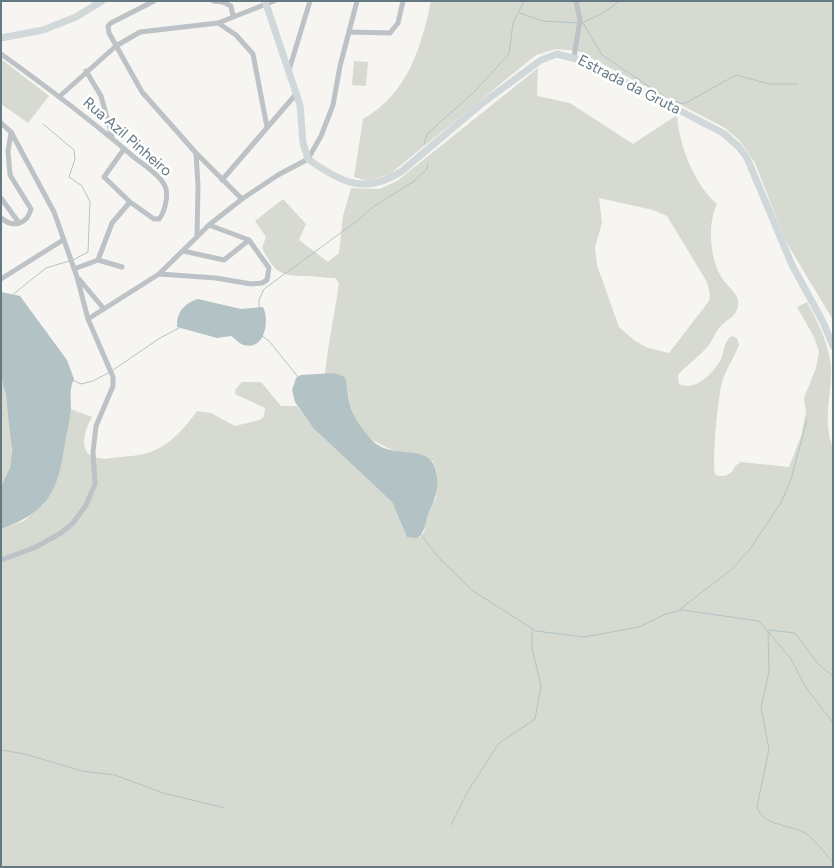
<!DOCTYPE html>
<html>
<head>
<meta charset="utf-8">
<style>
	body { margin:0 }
	#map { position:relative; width:834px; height:868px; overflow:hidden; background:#f6f5f2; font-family:Figtree,sans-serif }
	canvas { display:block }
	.frame { position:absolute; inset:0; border:2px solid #657983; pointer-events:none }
</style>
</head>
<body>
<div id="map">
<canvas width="834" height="868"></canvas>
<div class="frame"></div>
</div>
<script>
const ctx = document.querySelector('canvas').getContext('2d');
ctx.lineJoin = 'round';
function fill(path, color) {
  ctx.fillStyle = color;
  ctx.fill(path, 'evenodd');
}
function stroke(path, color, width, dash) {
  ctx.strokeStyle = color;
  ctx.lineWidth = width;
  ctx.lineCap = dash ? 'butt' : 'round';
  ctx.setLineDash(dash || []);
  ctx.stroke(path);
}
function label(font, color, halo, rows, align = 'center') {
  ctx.font = font + ' Figtree,sans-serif';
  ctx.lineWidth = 5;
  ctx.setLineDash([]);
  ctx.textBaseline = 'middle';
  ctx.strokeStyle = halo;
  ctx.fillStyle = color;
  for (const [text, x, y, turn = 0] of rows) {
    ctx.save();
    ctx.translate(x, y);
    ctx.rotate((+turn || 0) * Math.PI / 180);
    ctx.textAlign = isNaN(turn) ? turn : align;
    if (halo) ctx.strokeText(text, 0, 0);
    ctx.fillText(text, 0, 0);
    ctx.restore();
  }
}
fill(new Path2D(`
	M 431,1 L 833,1 L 833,320 L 785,240 L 755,163 L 740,141 L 725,128 L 578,51 L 556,49 L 536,55 L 390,174 L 368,181 L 354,177 L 363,119 C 407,94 421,49 431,1 Z
	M 1,59 L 49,96 L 28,123 L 1,104 Z
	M 354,61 L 368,62 L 366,86 L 352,85 Z
	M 538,68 L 537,96 L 570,103 L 633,144 L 677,115 C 679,145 694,184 717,204 C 707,224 710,259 722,278 C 727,287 741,294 738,307 C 735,318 727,319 720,327 C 715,332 713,340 708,346 C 699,357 687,365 678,375 L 679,384 C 695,392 712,374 720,361 C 725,352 723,343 731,336 L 737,338 L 739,345 C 733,360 724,372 721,387 C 718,400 711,467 716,475 C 726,478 732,474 735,466 L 741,462 L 789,467 L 801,436 L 806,412 L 804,398 L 816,368 L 819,352 L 814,337 L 797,307 L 807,302 C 818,323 829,343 831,367 C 832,397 822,418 833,448 L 833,867 L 1,867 L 1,529 L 24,521 L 44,504 L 71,409 L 92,417 C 85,429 76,455 98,458 C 105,460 114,457 121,457 C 132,456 145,455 155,450 C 172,443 187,425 197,411 L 211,413 L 235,426 L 260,420 L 264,416 L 265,408 L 235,394 L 235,390 L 242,382 L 261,382 L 281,406 L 297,406 L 313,428 L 392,502 L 406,535 L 419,538 L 424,532 L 429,509 L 436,498 L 437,472 L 433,461 C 383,448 353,444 347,384 L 334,373 L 325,374 C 328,343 335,313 339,283 L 335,278 C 324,278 314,276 303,276 C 278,276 274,270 262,248 L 266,237 L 255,221 L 283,199 L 306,224 L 299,240 L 328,262 L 339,253 L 343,216 L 351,188 L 379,189 L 397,181 ZM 599,198 L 653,210 L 667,216 L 707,282 L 710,294 L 709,301 L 669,353 L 648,348 L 635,341 L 619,327 L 597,265 L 595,247 L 602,223 Z
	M 1,377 C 8,401 21,469 1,487 Z`), '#d6dad1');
fill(new Path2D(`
	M 1,292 L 20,296 L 67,360 L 74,379 C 69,390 71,397 71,409 C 70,420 67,432 65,443 C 58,491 49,512 1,529 L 1,487 L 10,468 L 12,450 L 6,396 L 1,377 Z
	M 198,299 L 241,309 L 263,307 C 270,320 265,351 244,345 C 239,344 236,339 231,336 L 217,338 L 177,327 C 176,313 184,303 198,299 Z
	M 334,373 L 345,377 C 348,386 347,395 350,404 C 353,418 364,432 374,442 C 394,461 435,440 437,477 C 438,488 436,497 431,507 C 425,518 428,528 418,538 L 407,537 L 392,502 L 313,428 L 295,402 L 292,390 L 296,378 L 301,375 Z`), '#b3c3c5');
stroke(new Path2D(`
	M 520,13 L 543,21 L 577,23
	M 582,23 L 605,12 L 619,1
	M 583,23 L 602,55 L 671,101 L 684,104 L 736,75 L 769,84 L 797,84
	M 43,124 L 74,150 L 75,159 L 69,177 L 82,186 L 90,202 L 88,252 L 73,260
	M 424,144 L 427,134 L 473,93 L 509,54 L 513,23 L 524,1
	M 11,296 L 46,268 L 69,261
	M 259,308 L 259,300 L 264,289 L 357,221 L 373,207 L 414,181 L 427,169 L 428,164
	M 261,335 L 269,341 L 298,377
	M 113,370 L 160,338 L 179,328
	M 73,380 L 81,384 L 93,381 L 110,372
	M 420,534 L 441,560 L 473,591 L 536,631 L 584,637 L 639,627 L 666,614 L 682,610 L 759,621 L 791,659 L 805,686 L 833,723
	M 679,610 L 732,569 L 750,549 L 781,503 L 791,479 L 807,420
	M 769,630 L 795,633 L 819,665 L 833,676
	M 768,631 L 769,672 L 761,707 L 769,749 L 757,807 C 764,827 790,824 805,833 C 816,840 824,853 833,862
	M 1,750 L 25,754 L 82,771 L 115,775 L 163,793 L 225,808
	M 451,825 L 468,791 L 499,743 L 535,719 L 541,686 L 532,648 L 532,629`), '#b3c3c5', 1);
stroke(new Path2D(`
	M 154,1 L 111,23 L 108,26 L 109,33 L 142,92 L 196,153 L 242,199
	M 213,1 L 223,2 L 231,6 L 233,16
	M 218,23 L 236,35 L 253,54 L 267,127
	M 349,32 L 390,33 L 398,23 L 403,1
	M 1,54 C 47,87 92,121 135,158 C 144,165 160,175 165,186 C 169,194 165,212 159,219 L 154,219 L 130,202 L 104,177 L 124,149
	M 574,57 L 580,20 L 576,1
	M 289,70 L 310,1
	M 86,71 L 101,96 L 112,136
	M 60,96 L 116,46 L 140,32 L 218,23 L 274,1
	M 1,123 L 11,132 L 54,212 L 77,277 L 88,319 L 113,377 L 113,386 L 96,426 L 93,452 L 95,484 L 86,505 L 73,523 L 61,533 L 36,547 L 1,560
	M 196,153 L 198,186 L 197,236
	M 222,180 L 297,93
	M 1,198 L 19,223
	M 1,218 C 13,228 27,225 31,209 L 10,175 L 8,151 L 11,133
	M 183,251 L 224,260 L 249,240
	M 98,260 L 112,223 L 130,202
	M 74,269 L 98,260 L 122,267
	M 159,274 L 216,278 L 251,284 L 262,283 L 267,280 L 269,268 L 249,240 L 209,225
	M 1,279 L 63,240
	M 79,279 L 104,309
	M 88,319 L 159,274 L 209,225 L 242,199 L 278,175 L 308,159 L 321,136 L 333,105 L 340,66 L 357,1`), '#bcc2c5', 5);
stroke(new Path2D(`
	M 265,1 L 300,105 L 303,143 L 308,159 C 341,183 366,195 402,171 L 480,105 L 541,60 L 557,54 L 584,61 L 723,133 L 739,147 L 747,158 L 792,265 L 823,322 L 833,346
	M 1,38 L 43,30 L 76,17 L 102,1`), '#d1d8da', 7);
label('15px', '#657983', '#fff', [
	["Estrada da Gruta",629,85,27],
	["Rua Azil Pinheiro",127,137,41]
]);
</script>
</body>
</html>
